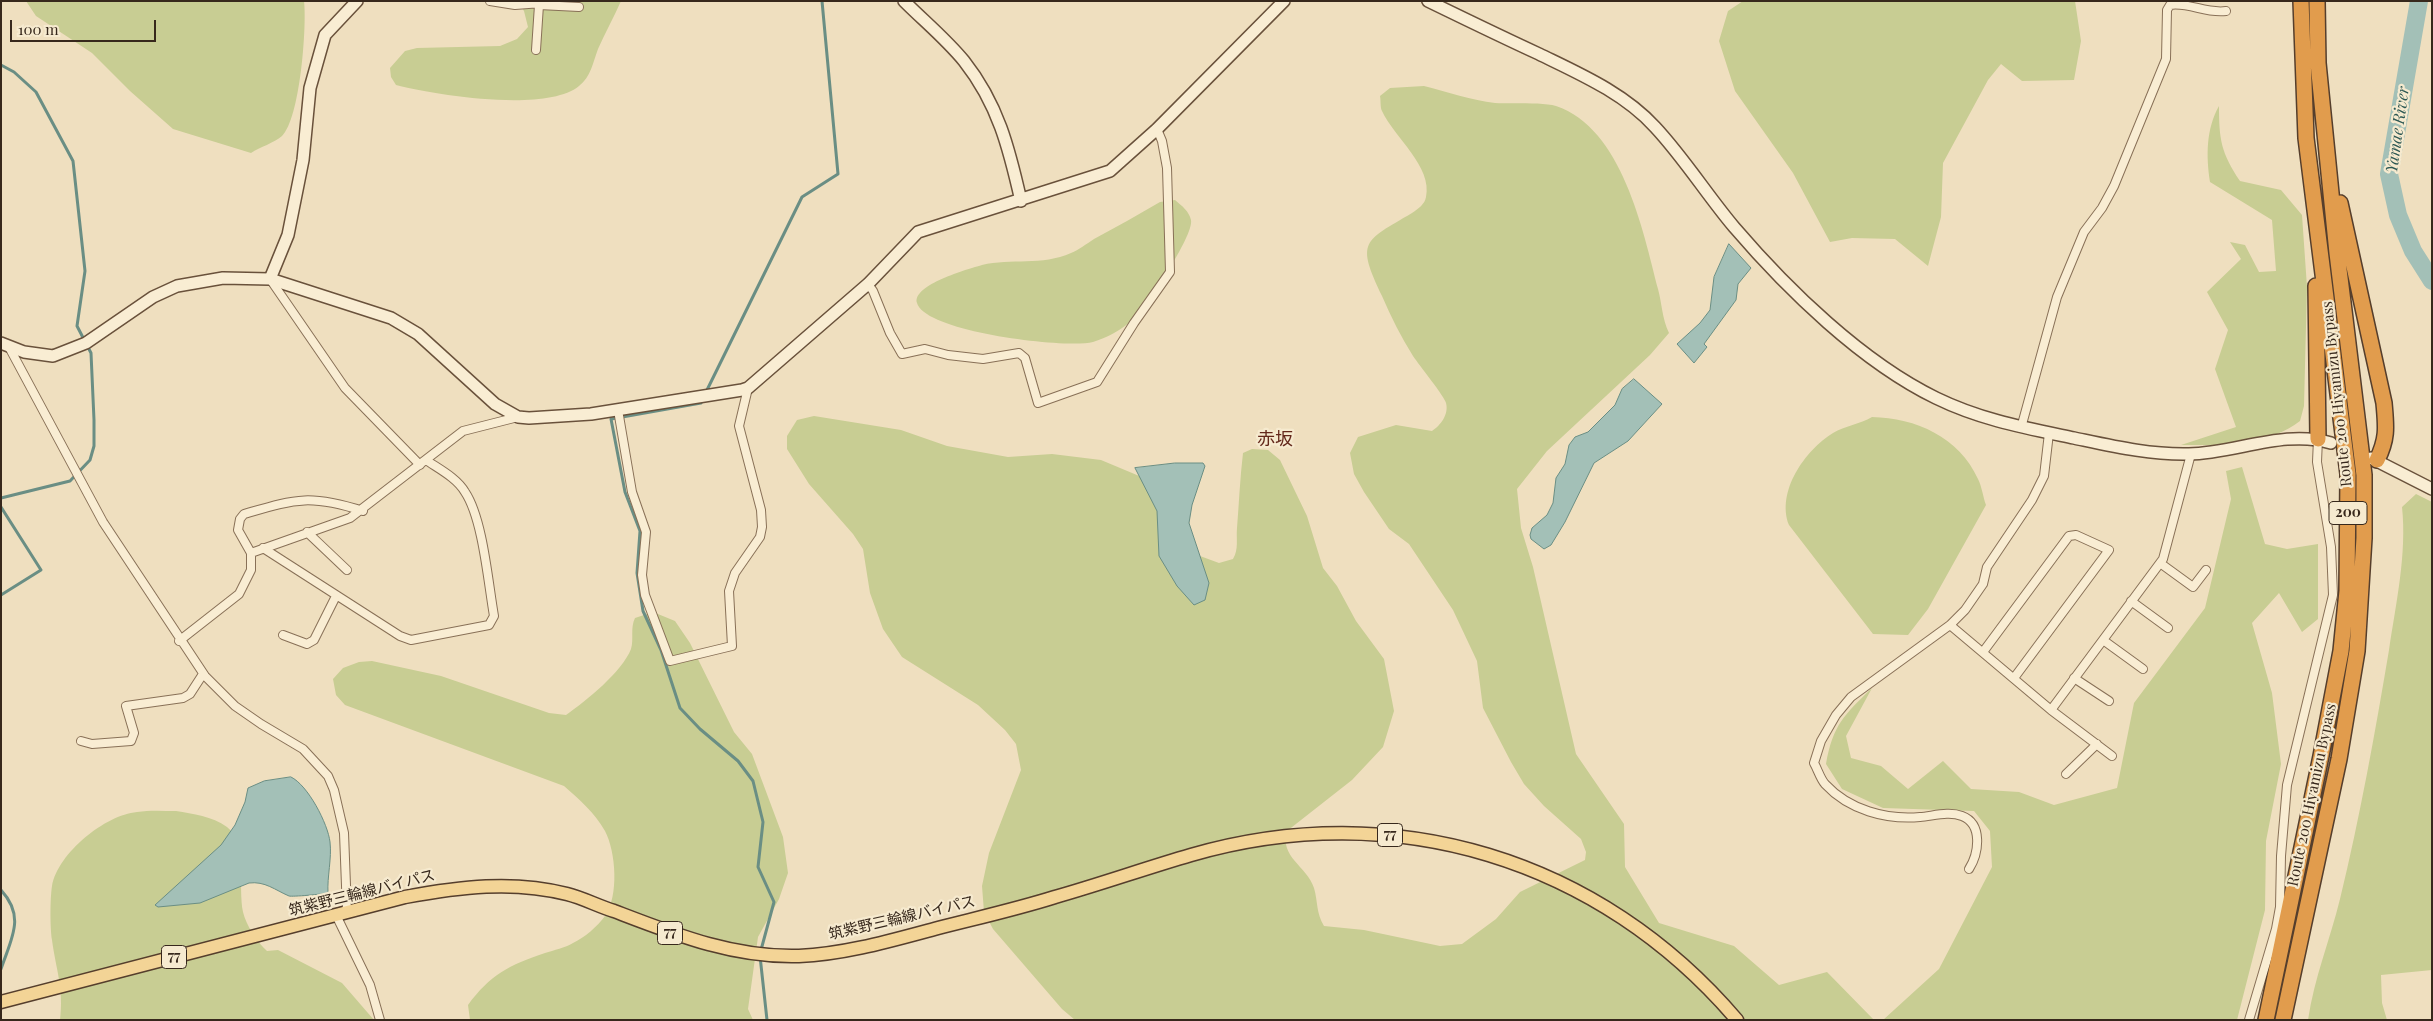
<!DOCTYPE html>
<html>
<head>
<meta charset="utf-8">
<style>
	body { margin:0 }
	#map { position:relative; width:2433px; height:1021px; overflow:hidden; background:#efdfbf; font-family:"Playfair Display",serif }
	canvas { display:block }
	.frame { position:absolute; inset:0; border:2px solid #37281c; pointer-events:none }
	.scale { position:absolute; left:10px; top:20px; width:146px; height:22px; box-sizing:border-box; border:2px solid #37281c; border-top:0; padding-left:6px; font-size:15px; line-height:18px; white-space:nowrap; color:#37281c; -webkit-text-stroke:4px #f6eacf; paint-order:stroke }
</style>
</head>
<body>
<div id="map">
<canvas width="2433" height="1021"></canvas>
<div class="frame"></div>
<div class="scale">100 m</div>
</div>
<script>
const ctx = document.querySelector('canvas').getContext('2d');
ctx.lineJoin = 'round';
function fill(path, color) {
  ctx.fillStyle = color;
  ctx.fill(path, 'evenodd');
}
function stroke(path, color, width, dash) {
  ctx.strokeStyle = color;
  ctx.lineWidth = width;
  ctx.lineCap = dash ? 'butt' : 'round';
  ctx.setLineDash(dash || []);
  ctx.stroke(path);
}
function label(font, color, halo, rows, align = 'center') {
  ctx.font = font + ' "Playfair Display","Noto Sans JP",serif';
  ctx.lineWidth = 4.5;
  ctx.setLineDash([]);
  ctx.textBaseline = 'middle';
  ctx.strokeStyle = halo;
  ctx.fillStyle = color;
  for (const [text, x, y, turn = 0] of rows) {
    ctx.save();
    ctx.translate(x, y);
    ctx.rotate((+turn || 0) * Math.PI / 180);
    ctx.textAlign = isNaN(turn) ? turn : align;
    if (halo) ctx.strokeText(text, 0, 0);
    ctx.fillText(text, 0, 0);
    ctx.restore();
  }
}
fill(new Path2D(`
	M 26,1 L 304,1 C 307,27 300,119 282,136 C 274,143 260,147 251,153 L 173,129 L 130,91 L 92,53 L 36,16 Z
	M 517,1 L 621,1 C 614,17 605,33 598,49 C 593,62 591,77 579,86 C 546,113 436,95 396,85 L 391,77 L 390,68 L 405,51 L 417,48 L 500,46 L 517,39 L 528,27 L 524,11 Z
	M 1743,1 L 2075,1 L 2081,41 L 2074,80 L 2022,81 L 2001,64 L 1988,80 L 1943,163 L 1941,217 L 1928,266 L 1895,239 L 1852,238 L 1830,242 L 1793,173 L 1735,91 L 1719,41 L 1728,11 Z
	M 1424,86 C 1447,92 1472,100 1495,103 C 1511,104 1542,102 1556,106 C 1622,128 1643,230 1658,289 C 1662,304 1662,318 1669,333 L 1650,355 L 1547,451 L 1517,489 L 1521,528 L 1533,567 L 1576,754 L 1624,824 L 1625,867 L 1659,923 L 1734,946 L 1779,985 L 1827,972 L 1874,1020 L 1075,1020 L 1062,1009 L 993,929 L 984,912 L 982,886 L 989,853 L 1021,770 L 1016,744 L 1005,730 L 978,705 L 902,657 L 883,629 L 870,593 L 863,549 L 853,534 L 809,484 L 787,449 L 787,436 L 797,420 L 814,416 L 901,430 L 947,446 L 1008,457 L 1052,454 L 1101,460 L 1144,478 L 1200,556 L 1219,563 L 1233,559 C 1239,549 1236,539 1237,528 C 1239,503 1240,478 1243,453 L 1252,449 L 1268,450 L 1280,460 L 1307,516 L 1323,568 L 1337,586 L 1356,621 L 1384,659 L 1394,711 L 1383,747 L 1352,780 L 1287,831 C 1279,857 1307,866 1314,888 C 1318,902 1316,913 1324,926 L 1364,930 L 1440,946 L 1462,944 L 1496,919 L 1520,892 L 1585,860 L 1586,852 L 1581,839 L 1544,806 L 1524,784 L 1511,762 L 1483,708 L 1477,661 L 1453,610 L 1409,544 L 1389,529 L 1364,492 L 1354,474 L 1350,453 L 1358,437 L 1396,425 L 1432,431 C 1441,425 1449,414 1446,403 C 1445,397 1419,365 1413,356 C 1401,337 1391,317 1382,296 C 1356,241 1363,242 1412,213 C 1418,209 1425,204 1426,197 C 1433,167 1394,137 1382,111 C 1380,107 1381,101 1380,96 L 1390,88 Z
	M 2219,106 C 2219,139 2221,153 2240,181 L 2281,190 L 2302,215 L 2307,287 L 2304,406 L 2300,421 C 2266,447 2222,445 2181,445 L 2236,427 L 2215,369 L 2228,330 L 2207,292 L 2241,259 L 2230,242 L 2245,245 L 2259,272 L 2276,271 L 2272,220 L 2210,182 C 2206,156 2206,129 2219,106 Z
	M 1175,200 C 1182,206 1189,211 1191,220 C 1194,236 1145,308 1132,320 C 1122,330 1106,338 1093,342 C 1066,349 925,332 917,303 C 912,285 968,269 982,265 C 1011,258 1042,266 1071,253 C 1079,250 1086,244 1094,239 C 1116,227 1138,215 1160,202 Z
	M 1872,417 C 1916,418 1959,437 1978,479 C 1982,487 1983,497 1986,505 L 1928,609 L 1908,635 L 1873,634 L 1789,525 C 1776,492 1805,450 1833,433 C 1845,426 1860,424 1872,417 Z
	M 2242,467 L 2265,544 L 2287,549 L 2318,544 L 2318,619 L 2302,632 L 2279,593 L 2252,623 L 2272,693 L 2281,764 L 2266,841 L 2265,910 L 2237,1020 L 1883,1020 L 1939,969 L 1992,867 L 1990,831 L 1974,811 L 1883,808 L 1842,789 L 1826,764 C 1833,725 1844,715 1872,688 L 1846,736 L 1851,758 L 1881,766 L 1908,789 L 1943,761 L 1971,789 L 2019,792 L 2054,805 L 2117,788 L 2134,703 L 2205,608 L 2231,499 L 2226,471 Z
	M 2416,494 L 2432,502 L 2432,970 L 2381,975 L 2382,1003 L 2387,1020 L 2308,1020 C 2314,978 2330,940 2340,899 C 2360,817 2375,733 2389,650 C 2396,603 2407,554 2402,507 Z
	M 653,612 L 675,621 L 690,643 L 734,732 L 752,754 L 783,837 L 788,873 L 779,899 L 758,937 L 748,1009 L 753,1020 L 470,1020 L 468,1005 C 490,975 509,965 545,953 C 554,950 565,948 573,943 C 584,938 598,926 605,916 C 619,896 616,852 605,831 C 595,813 579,799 564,786 L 345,705 L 336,695 L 333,679 L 343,668 L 359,662 L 372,661 L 441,676 L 549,713 L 566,715 C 586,701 622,672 631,649 C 634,639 630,628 635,618 Z
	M 176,811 C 193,814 212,816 227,827 C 247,843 238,888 243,912 C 246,925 257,942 267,951 L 278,950 L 342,983 L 374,1020 L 60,1020 C 64,988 56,970 52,940 C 50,927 50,899 52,886 C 58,853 105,815 137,812 C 150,810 163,811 176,811 Z`), '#c8cd93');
const water = new Path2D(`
	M 1729,244 L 1751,268 L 1738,284 L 1736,300 L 1704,344 L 1707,347 L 1694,363 L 1677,344 L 1700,323 L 1710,310 L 1714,277 Z
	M 1634,379 L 1662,404 L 1628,441 L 1594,463 L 1565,522 L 1551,545 L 1544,549 L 1531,539 L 1530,535 L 1532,528 L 1547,515 L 1553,503 L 1556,478 L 1565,464 L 1569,445 L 1575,437 L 1588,432 L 1615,405 L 1622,389 Z
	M 1175,463 L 1203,463 L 1205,466 L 1192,505 L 1189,523 L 1209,583 L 1205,600 L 1194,605 L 1177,586 L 1159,556 L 1157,511 L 1135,468 Z
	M 291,777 C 308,785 328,824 330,842 C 332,858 327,877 328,893 C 324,894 292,897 289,896 C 275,890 265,881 249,883 L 200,903 L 158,907 L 155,905 L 221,845 L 235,825 L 245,802 L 248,788 L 264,781 Z`);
fill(water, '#a3c0b7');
stroke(water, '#6a8e84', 1);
stroke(new Path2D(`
	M 1,65 L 14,72 L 36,92 L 73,161 L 85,271 L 77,326 L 91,353 L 94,420 L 94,446 L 90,460 L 70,481 L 1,498
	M 706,392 L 802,197 L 838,174 L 822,1
	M 702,400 L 701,403 L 611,419 L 625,492 L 640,531 L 637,573 L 643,611 L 661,650 L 680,708 L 700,729 L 738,761 L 753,781 L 763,822 L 758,867 L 774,902 L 761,950
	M 1,507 L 41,570 L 1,595
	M 1,890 C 26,917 11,939 1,969
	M 760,956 L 767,1020`), '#6a8e84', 3);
stroke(new Path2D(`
	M 2419,1 L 2389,174 L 2398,215 L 2413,251 L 2432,281`), '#a3c0b7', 18);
const street = new Path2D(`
	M 490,1 L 515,5 L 542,3
	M 536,50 L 539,5 L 579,7
	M 270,279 L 345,388 L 420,465
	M 868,284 L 873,291 L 890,333 L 902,354 L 925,349 L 948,355 L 983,359 L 1019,353 L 1025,358 L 1038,403 L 1097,382 L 1134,323 L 1170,272 L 1167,168 L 1162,141 L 1157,129
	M 9,347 L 103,522 L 205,676 L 235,706 L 261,724 L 303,749 L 328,776 L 334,790 L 344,833 L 347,912
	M 618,410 L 632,492 L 646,532 L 642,575 L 645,595 L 670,661 L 732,646 L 729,591 L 735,573 L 760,537 L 762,527 L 761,510 L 739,426 L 748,388
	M 2021,428 L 2057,297 L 2084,232 L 2102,208 L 2114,186 L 2166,59 L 2167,10 L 2170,5 C 2189,2 2206,14 2226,11
	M 307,532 L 347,570
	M 263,548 L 400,636 L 411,640 L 489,625 L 494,616 C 488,582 483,519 465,492 C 457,478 439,469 426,460
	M 251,553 L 238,530 L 240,519 L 244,514 C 296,499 309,494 363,511
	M 2160,563 L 2193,587 L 2206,570
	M 2131,601 L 2168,628
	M 1950,625 L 2051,710 L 2112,756
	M 283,635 L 307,644 L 314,640 L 336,596
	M 2103,640 L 2143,669
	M 179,641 L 239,594 L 251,570 L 251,553 L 350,518 L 463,431 L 518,417
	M 1983,652 L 2069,536 L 2076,535 L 2109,550 L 2014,678
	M 2074,678 L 2109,701
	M 2051,710 L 2163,559 L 2191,454
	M 81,741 L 92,744 L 131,741 L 134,733 L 126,706 L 183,698 L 190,694 L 203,674
	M 2066,774 L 2097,744
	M 1969,869 C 1979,853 1983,824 1962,816 C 1949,811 1933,816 1920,817 C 1886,820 1849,810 1825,784 C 1820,778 1818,770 1814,763 L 1821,741 L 1836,715 L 1851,697 L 1950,625 L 1965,610 L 1983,584 L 1987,567 L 2032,500 L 2044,476 L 2049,433
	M 336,915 L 370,985 L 380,1020
	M 2249,1020 L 2276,929 L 2280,907 L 2281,856 L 2287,785 L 2333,595 L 2331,547 L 2317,462 L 2318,439`);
const secondary = new Path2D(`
	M 904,1 C 924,21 946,39 964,61 C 998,104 1009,148 1021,201
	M 1428,1 C 1465,19 1502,37 1539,54 C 1580,74 1624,93 1655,127 C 1684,158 1707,195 1734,227 C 1788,290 1862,362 1936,398 C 1981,420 2026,428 2074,438 C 2112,446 2150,455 2189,454 C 2236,453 2285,429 2331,443
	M 270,279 L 288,235 L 303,160 L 310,88 L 325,35 L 357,1
	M 1,343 L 24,352 L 53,356 L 86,343 L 153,297 L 177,286 L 223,278 L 270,279 L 391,318 L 418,334 L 495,404 L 518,417 L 529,418 L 591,414 L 742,390 L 748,388 L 868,284 L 918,232 L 1110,171 L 1157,129 L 1284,1
	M 2371,458 L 2432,489`);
const primary = new Path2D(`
	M 1,1002 L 405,897 C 459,887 513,880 567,894 C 583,898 598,906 614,911 C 674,934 733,958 799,956 C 846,954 893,940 938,928 C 977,918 1017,909 1055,897 C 1101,884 1146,868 1191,855 C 1394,796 1600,859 1737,1020`);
const highway = new Path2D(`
	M 2340,203 L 2384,403 C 2386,426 2388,438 2377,460
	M 2316,286 L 2318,439
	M 2266,1020 L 2321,756 L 2341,651 L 2347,591 L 2348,474 L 2306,138 L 2301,1
	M 2283,1020 L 2339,759 L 2357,651 L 2364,538 L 2364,475 L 2337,253 L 2318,63 L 2317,1`);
stroke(street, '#887057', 10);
stroke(secondary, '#69513b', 14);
stroke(primary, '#553e2c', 15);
stroke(highway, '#553e2c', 18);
stroke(street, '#f9edd3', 8);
stroke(secondary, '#f9edd3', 11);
stroke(primary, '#f3d496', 12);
stroke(highway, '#e19c4d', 15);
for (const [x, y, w] of [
	[2348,513,38],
	[1390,835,25],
	[670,933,25],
	[174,957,25]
]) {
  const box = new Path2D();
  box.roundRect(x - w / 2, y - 11.5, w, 23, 4);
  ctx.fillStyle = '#f6eacf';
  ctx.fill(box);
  stroke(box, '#37281c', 1);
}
label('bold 14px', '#37281c', null, [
	["200",2348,513],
	["77",1390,835],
	["77",670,933],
	["77",174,957]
]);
label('15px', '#37281c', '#f6eacf', [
	["Route 200 Hiyamizu Bypass",2337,394,-96],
	["Route 200 Hiyamizu Bypass",2312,795,-78],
	["筑紫野三輪線バイパス",362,893,-14],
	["筑紫野三輪線バイパス",902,918,-13]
]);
label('italic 16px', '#2b5753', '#f6eacf', [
	["Yamae River",2398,130,-82]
]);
label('18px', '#64281b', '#f6eacf', [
	["赤坂",1275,439]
]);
</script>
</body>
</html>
